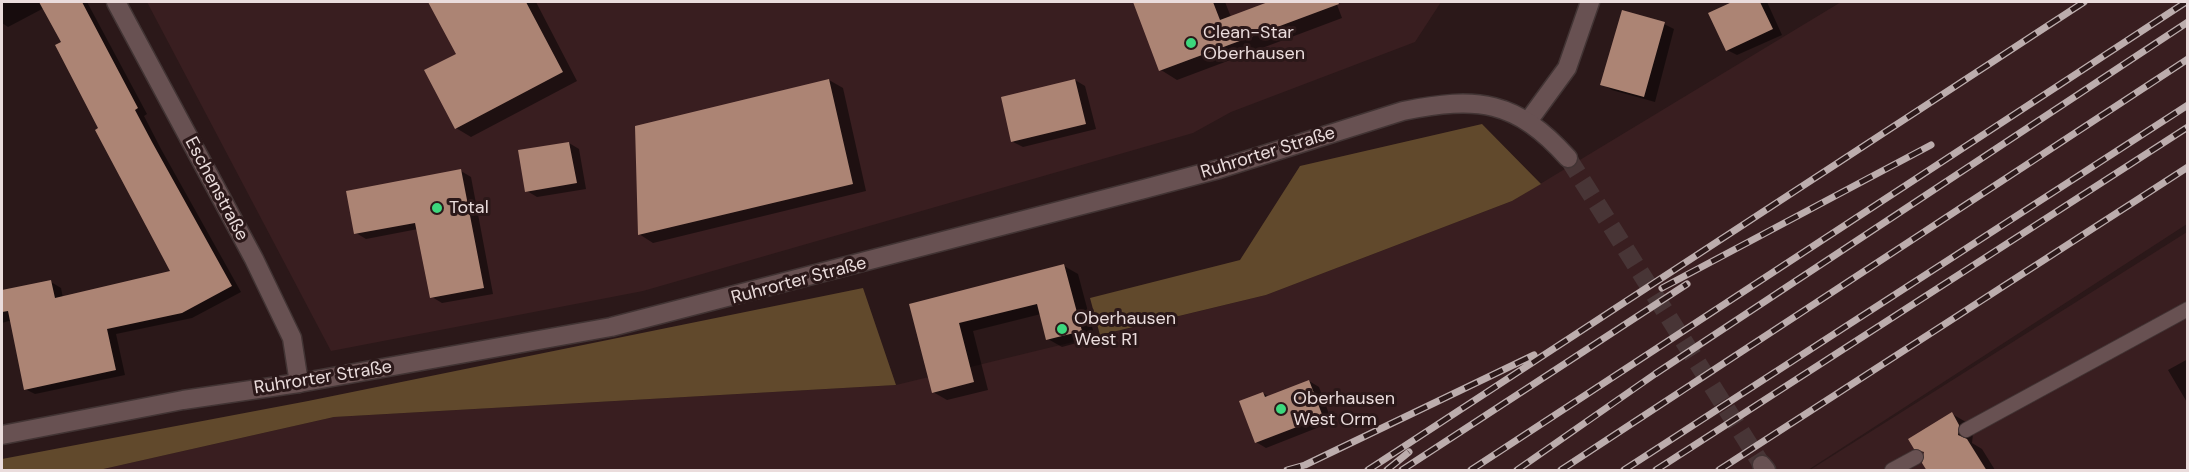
<!DOCTYPE html>
<html>
<head>
<meta charset="utf-8">
<style>
	body { margin:0 }
	#map { position:relative; width:2189px; height:472px; overflow:hidden; background:#2b1819; font-family:"DM Sans",sans-serif }
	canvas { display:block }
	.frame { position:absolute; inset:0; border:3px solid #eadcdc; pointer-events:none }
</style>
</head>
<body>
<div id="map">
<canvas width="2189" height="472"></canvas>
<div class="frame"></div>
</div>
<script>
const ctx = document.querySelector('canvas').getContext('2d');
ctx.lineJoin = 'round';
function fill(path, color) {
  ctx.fillStyle = color;
  ctx.fill(path, 'evenodd');
}
function stroke(path, color, width, dash) {
  ctx.strokeStyle = color;
  ctx.lineWidth = width;
  ctx.lineCap = dash ? 'butt' : 'round';
  ctx.setLineDash(dash || []);
  ctx.stroke(path);
}
function label(font, color, halo, rows, align = 'center') {
  ctx.font = font + ' "DM Sans",sans-serif';
  ctx.lineWidth = 6;
  ctx.setLineDash([]);
  ctx.textBaseline = 'middle';
  ctx.strokeStyle = halo;
  ctx.fillStyle = color;
  for (const [text, x, y, turn = 0] of rows) {
    ctx.save();
    ctx.translate(x, y);
    ctx.rotate((+turn || 0) * Math.PI / 180);
    ctx.textAlign = isNaN(turn) ? turn : align;
    if (halo) ctx.strokeText(text, 0, 0);
    ctx.fillText(text, 0, 0);
    ctx.restore();
  }
}
fill(new Path2D(`
	M 147,2 L 1441,2 L 1415,42 L 1231,112 L 1193,133 L 643,291 L 331,351 Z
	M 1841,2 L 2187,2 L 2187,224 L 1808,470 L 99,470 L 334,417 L 896,385 L 1266,295 L 1512,201 Z
	M 2187,232 L 2187,470 L 1810,470 Z`), '#391e20');
fill(new Path2D(`
	M 1482,124 L 1541,184 L 1512,201 L 1266,295 L 1100,335 L 1090,298 L 1240,260 L 1300,166 Z
	M 863,288 L 896,385 L 334,417 L 99,470 L 2,470 L 2,459 L 308,401 Z`), '#61492c');
fill(new Path2D(`
	M 2,2 L 87,2 L 147,114 L 144,116 L 161,149 L 241,292 L 192,318 L 116,334 L 125,375 L 35,394 L 25,389 L 12,320 L 2,323 L 2,292 L 51,282 L 61,288 L 63,298 L 172,272 L 100,128 L 63,43 L 44,8 L 8,27 L 2,23 Z
	M 430,2 L 536,2 L 577,81 L 471,137 L 456,128 L 458,55 Z
	M 1135,2 L 1225,2 L 1231,17 L 1273,2 L 1336,2 L 1342,18 L 1177,80 L 1161,70 Z
	M 1736,2 L 1767,2 L 1782,35 L 1737,55 L 1727,50 L 1710,13 Z
	M 1664,24 L 1674,29 L 1655,102 L 1612,90 L 1602,84 Z
	M 829,80 L 843,88 L 866,191 L 653,243 L 639,234 Z
	M 1075,80 L 1085,86 L 1096,129 L 1023,147 L 1013,142 Z
	M 569,143 L 579,149 L 586,189 L 537,197 L 527,191 Z
	M 461,171 L 471,177 L 493,294 L 442,303 L 432,297 L 418,229 L 366,239 L 356,233 Z
	M 1064,266 L 1078,274 L 1095,338 L 1062,347 L 1048,339 L 1041,314 L 973,331 L 988,390 L 947,400 L 933,392 L 911,305 Z
	M 2188,359 L 2188,404 L 2168,370 Z
	M 1309,381 L 1319,387 L 1332,422 L 1266,448 L 1256,442 L 1263,393 L 1269,397 Z
	M 1952,414 L 1966,422 L 1973,434 L 1972,443 L 1982,449 L 1995,470 L 1929,470 L 1925,453 L 1915,447 Z`), '#0007');
fill(new Path2D(`
	M 39,2 L 82,2 L 138,108 L 135,110 L 152,142 L 232,286 L 182,313 L 107,329 L 116,370 L 24,390 L 8,311 L 2,312 L 2,290 L 51,280 L 55,298 L 170,271 L 95,130 L 98,128 L 55,45 L 61,42 Z
	M 428,2 L 526,2 L 563,72 L 455,129 L 424,70 L 456,54 Z
	M 1133,2 L 1213,2 L 1220,20 L 1268,2 L 1338,2 L 1339,4 L 1159,71 Z
	M 1732,2 L 1760,2 L 1773,29 L 1726,51 L 1708,13 Z
	M 1622,10 L 1665,22 L 1644,97 L 1600,85 Z
	M 829,79 L 853,184 L 638,235 L 635,126 Z
	M 1075,79 L 1086,124 L 1011,142 L 1001,97 Z
	M 569,142 L 577,183 L 525,192 L 518,150 Z
	M 461,169 L 484,288 L 430,298 L 415,223 L 354,234 L 346,191 Z
	M 1064,264 L 1082,331 L 1046,340 L 1037,304 L 959,323 L 974,382 L 932,393 L 909,304 Z
	M 1309,380 L 1323,417 L 1255,443 L 1239,401 L 1263,392 L 1265,397 Z
	M 1952,412 L 1959,425 L 1958,435 L 1967,439 L 1987,471 L 1927,471 L 1922,463 L 1924,452 L 1914,449 L 1908,439 Z`), '#ac8474');
stroke(new Path2D(`
	M 1568,158 L 1762,465`), '#483536', 18, [18, 9]);
const lane = new Path2D(`
	M 1966,430 L 2188,309
	M 1892,470 L 1916,457`);
const street = new Path2D(`
	M 116,2 L 254,259 L 292,338 L 299,383
	M 1529,120 L 1567,68 L 1590,2`);
const secondary = new Path2D(`
	M 2,435 L 183,400 L 299,383 L 611,327 L 1144,189 L 1219,169 L 1403,111 C 1478,96 1516,100 1568,158
	M 1762,465 L 1766,470`);
stroke(lane, '#423434', 16);
stroke(street, '#423434', 21);
stroke(secondary, '#423434', 21);
stroke(lane, '#685152', 14);
stroke(street, '#685152', 18);
stroke(secondary, '#685152', 18);
const rail = new Path2D(`
	M 1662,288 L 1931,145
	M 1287,470 L 1305,465 L 1534,355
	M 1368,470 L 2084,2
	M 1387,470 L 1409,452
	M 1402,470 L 1687,284
	M 1471,470 L 2186,2
	M 1517,470 L 1655,374 L 2188,22
	M 1561,470 L 2188,59
	M 1624,470 L 2188,105
	M 1656,470 L 2188,127
	M 1719,470 L 2188,167`);
stroke(rail, '#bcadad', 7);
stroke(rail, '#2b1819', 4.5, [14]);
for (const [x, y, r, color] of [
	[1191,43,6,"#3dd77d"],
	[437,208,6,"#3dd77d"],
	[1062,329,6,"#3dd77d"],
	[1281,409,6,"#3dd77d"]
]) {
  const dot = new Path2D();
  dot.arc(x, y, r, 0, 2 * Math.PI);
  ctx.fillStyle = color;
  ctx.fill(dot);
  stroke(dot, '#2b1819', 2);
}
label('18px', '#eadcdc', '#2b1819', [
	["Clean-Star",1203,33],
	["Oberhausen",1203,54],
	["Total",449,208],
	["Oberhausen",1074,319],
	["West R1",1074,340],
	["Oberhausen",1293,399],
	["West Orm",1293,420]
], 'left');
label('18px', '#eadcdc', '#2b1819', [
	["Ruhrorter Straße",1268,153,-17],
	["Eschenstraße",216,189,62],
	["Ruhrorter Straße",799,281,-15],
	["Ruhrorter Straße",323,378,-9]
]);
</script>
</body>
</html>
